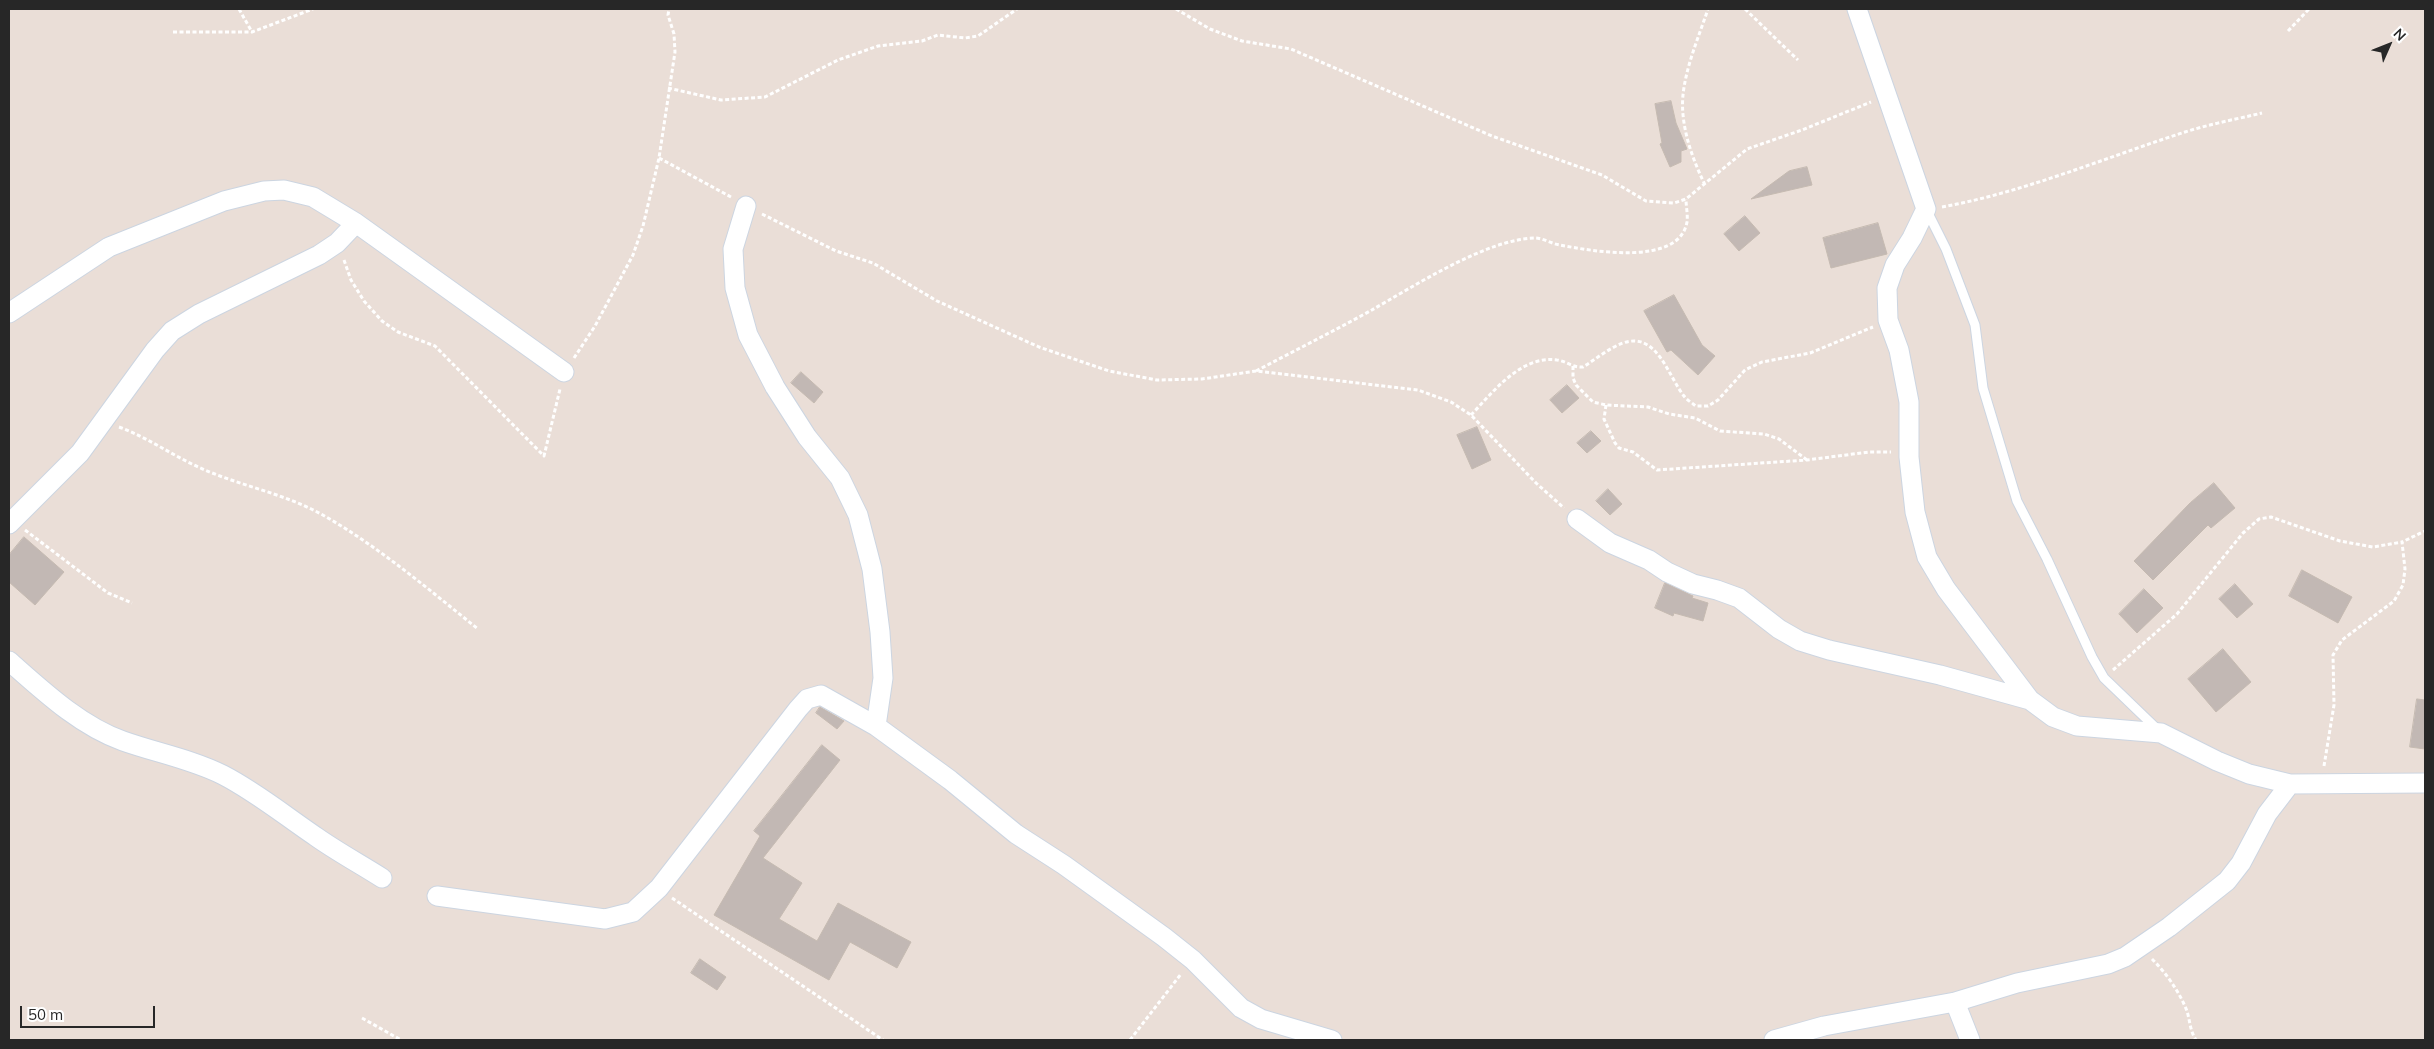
<!DOCTYPE html>
<html>
<head>
<meta charset="utf-8">
<style>
	body { margin:0 }
	#map { position:relative; width:2434px; height:1049px; overflow:hidden; background:#eaded7; font-family:Mulish,sans-serif }
	canvas { display:block }
	.frame { position:absolute; inset:0; border:10px solid #272727; pointer-events:none }
	.north { position:absolute; left:2364px; top:20px; width:50px; height:50px; -webkit-text-stroke:4px #fff; paint-order:stroke; rotate:46deg; font-size:14px; font-weight:700; line-height:20px; text-align:center; color:#272727 }
	.north::after { content:''; display:block; margin:auto; width:18px; height:22px; background:#272727; clip-path:polygon(50% 0,100% 100%,50% 72%,0 100%) }
	.scale { position:absolute; left:20px; top:1006px; width:135px; height:22px; box-sizing:border-box; border:2px solid #272727; border-top:0; padding-left:6px; font-size:15px; line-height:18px; white-space:nowrap; color:#272727; -webkit-text-stroke:4px #fff; paint-order:stroke }
</style>
</head>
<body>
<div id="map">
<canvas width="2434" height="1049"></canvas>
<div class="frame"></div>
<div class="north">N</div>
<div class="scale">50 m</div>
</div>
<script>
const ctx = document.querySelector('canvas').getContext('2d');
ctx.lineJoin = 'round';
function fill(path, color) {
  ctx.fillStyle = color;
  ctx.fill(path, 'evenodd');
}
function stroke(path, color, width, dash) {
  ctx.strokeStyle = color;
  ctx.lineWidth = width;
  ctx.lineCap = dash ? 'butt' : 'round';
  ctx.setLineDash(dash || []);
  ctx.stroke(path);
}
const building = new Path2D(`
	M 1671,101 L 1676,123 L 1687,149 L 1681,151 L 1681,162 L 1670,167 L 1660,144 L 1662,143 L 1655,104 Z
	M 1807,167 L 1812,185 L 1751,199 L 1789,171 Z
	M 1745,216 L 1760,233 L 1739,251 L 1724,234 Z
	M 1878,223 L 1887,254 L 1831,268 L 1823,238 Z
	M 1674,295 L 1702,345 L 1715,356 L 1698,375 L 1671,350 L 1667,352 L 1644,311 Z
	M 801,372 L 823,392 L 814,403 L 791,383 Z
	M 1567,385 L 1579,398 L 1562,413 L 1550,400 Z
	M 1477,427 L 1491,460 L 1472,469 L 1457,435 Z
	M 1591,431 L 1601,441 L 1587,453 L 1577,443 Z
	M 2214,483 L 2235,508 L 2211,528 L 2208,525 L 2153,580 L 2134,561 L 2190,503 Z
	M 1608,489 L 1622,504 L 1610,515 L 1596,501 Z
	M 24,537 L 64,572 L 35,605 L 9,582 L 9,555 Z
	M 2302,570 L 2352,597 L 2338,623 L 2289,596 Z
	M 1665,583 L 1693,596 L 1692,598 L 1708,603 L 1703,621 L 1674,613 L 1673,616 L 1655,608 Z
	M 2235,584 L 2253,604 L 2237,618 L 2219,599 Z
	M 2144,589 L 2163,608 L 2137,633 L 2119,614 Z
	M 2223,649 L 2251,682 L 2216,712 L 2188,679 Z
	M 2417,699 L 2425,700 L 2425,749 L 2410,747 Z
	M 820,707 L 844,721 L 837,729 L 816,713 Z
	M 822,745 L 840,760 L 763,858 L 802,883 L 779,919 L 817,941 L 838,903 L 911,942 L 897,968 L 850,942 L 829,980 L 714,915 L 760,836 L 754,831 Z
	M 700,959 L 726,977 L 717,990 L 691,973 Z`);
fill(building, '#c2b8b4');
stroke(building, '#c5bab1', 1);
const service = new Path2D(`
	M 1926,209 L 1946,249 L 1975,325 L 1983,388 L 2017,501 L 2047,559 L 2092,657 L 2104,678 L 2157,729`);
const minor = new Path2D(`
	M 1857,9 L 1926,209 L 1912,238 L 1895,265 L 1887,288 L 1888,320 L 1899,350 L 1909,402 L 1909,457 L 1915,512 L 1927,557 L 1946,589 L 2030,700 L 2053,717 L 2077,726 L 2161,733 L 2217,761 L 2249,774 L 2290,784 L 2425,783
	M 746,206 L 733,249 L 735,288 L 748,335 L 775,387 L 807,437 L 840,478 L 858,515 L 872,569 L 880,632 L 883,678 L 876,726
	M 9,313 L 109,247 L 224,201 L 264,191 L 284,190 L 313,197 L 356,223 L 564,372
	M 1577,519 L 1610,543 L 1649,560 L 1667,572 L 1693,584 L 1717,590 L 1739,598 L 1779,629 L 1800,641 L 1829,650 L 1940,675 L 2030,700
	M 9,524 L 80,453 L 155,350 L 172,331 L 199,314 L 319,255 L 337,243 L 356,223
	M 9,661 C 42,690 80,726 123,741 C 157,753 191,759 223,775 C 256,792 284,815 315,836 C 336,851 360,864 382,878
	M 437,896 L 605,919 L 633,912 L 659,888 L 798,709 L 807,699 L 821,695 L 876,726 L 950,780 L 1016,834 L 1064,865 L 1164,937 L 1193,960 L 1241,1008 L 1261,1019 L 1332,1040
	M 1955,1002 L 1970,1040
	M 1774,1040 L 1824,1026 L 1955,1002 L 2017,983 L 2108,964 L 2125,957 L 2169,927 L 2227,881 L 2241,863 L 2267,814 L 2290,784`);
stroke(service, '#ccd5e1', 11);
stroke(minor, '#ccd5e1', 21);
stroke(new Path2D(`
	M 239,9 L 252,32
	M 1176,9 L 1210,29 L 1242,41 L 1291,49 L 1492,136 L 1602,175 L 1646,201 L 1674,203 L 1686,199 L 1747,149 L 1802,130 L 1871,102
	M 1745,9 L 1798,60
	M 2288,31 L 2309,9
	M 173,32 L 252,32 L 313,9
	M 668,88 L 721,100 L 765,97 L 838,60 L 878,46 L 922,41 L 938,35 L 965,38 L 978,36 L 1017,9
	M 659,158 L 731,197
	M 1705,185 C 1692,158 1680,125 1683,95 C 1686,66 1699,36 1708,9
	M 1942,207 C 2025,192 2104,158 2185,132 C 2210,124 2237,119 2262,113
	M 762,214 L 836,251 L 873,263 L 937,301 L 1039,347 L 1109,371 L 1157,380 L 1202,379 L 1256,371 L 1418,390 L 1451,402 L 1471,415 L 1536,483 L 1564,508
	M 344,260 L 351,280 L 364,301 L 382,321 L 398,332 L 435,346 L 544,456 L 560,389
	M 574,358 L 595,326 L 633,255 L 643,226 L 659,158 L 675,52 L 674,34 L 668,15 L 669,9
	M 1573,366 L 1573,378 L 1576,385 L 1593,402 L 1606,405 L 1648,407 L 1669,414 L 1695,418 L 1720,431 L 1764,434 L 1779,439 L 1807,460
	M 1256,371 C 1294,351 1332,332 1370,311 C 1413,287 1486,239 1535,238 C 1543,238 1552,244 1560,245 C 1591,251 1679,267 1687,222 C 1688,215 1686,206 1686,199
	M 1606,405 L 1604,419 L 1615,443 L 1619,448 L 1633,452 L 1657,470 L 1807,460 L 1869,452 L 1891,452
	M 1471,415 C 1493,392 1521,355 1557,360 C 1566,361 1573,368 1583,367 C 1596,359 1609,348 1623,343 C 1657,331 1668,376 1684,396 C 1687,400 1692,403 1696,406 L 1708,406 L 1718,400 L 1745,370 L 1762,362 L 1810,353 L 1873,327
	M 119,427 C 146,437 169,453 194,465 C 235,485 281,492 321,514 C 378,546 428,589 478,629
	M 25,530 L 108,593 L 132,603
	M 2113,670 L 2177,614 L 2243,533 L 2259,519 L 2271,517 L 2340,541 L 2373,547 L 2402,542
	M 2324,766 L 2334,705 L 2333,655 L 2342,640 L 2394,601 L 2403,585 L 2405,569 L 2402,542 L 2425,531
	M 672,898 L 883,1040
	M 2152,959 C 2166,973 2179,991 2187,1011 C 2190,1021 2190,1031 2196,1040
	M 362,1018 L 401,1040
	M 1130,1040 L 1181,974`), '#fff', 3, [4, 2.5]);
stroke(service, '#fff', 9);
stroke(minor, '#fff', 19);
</script>
</body>
</html>
